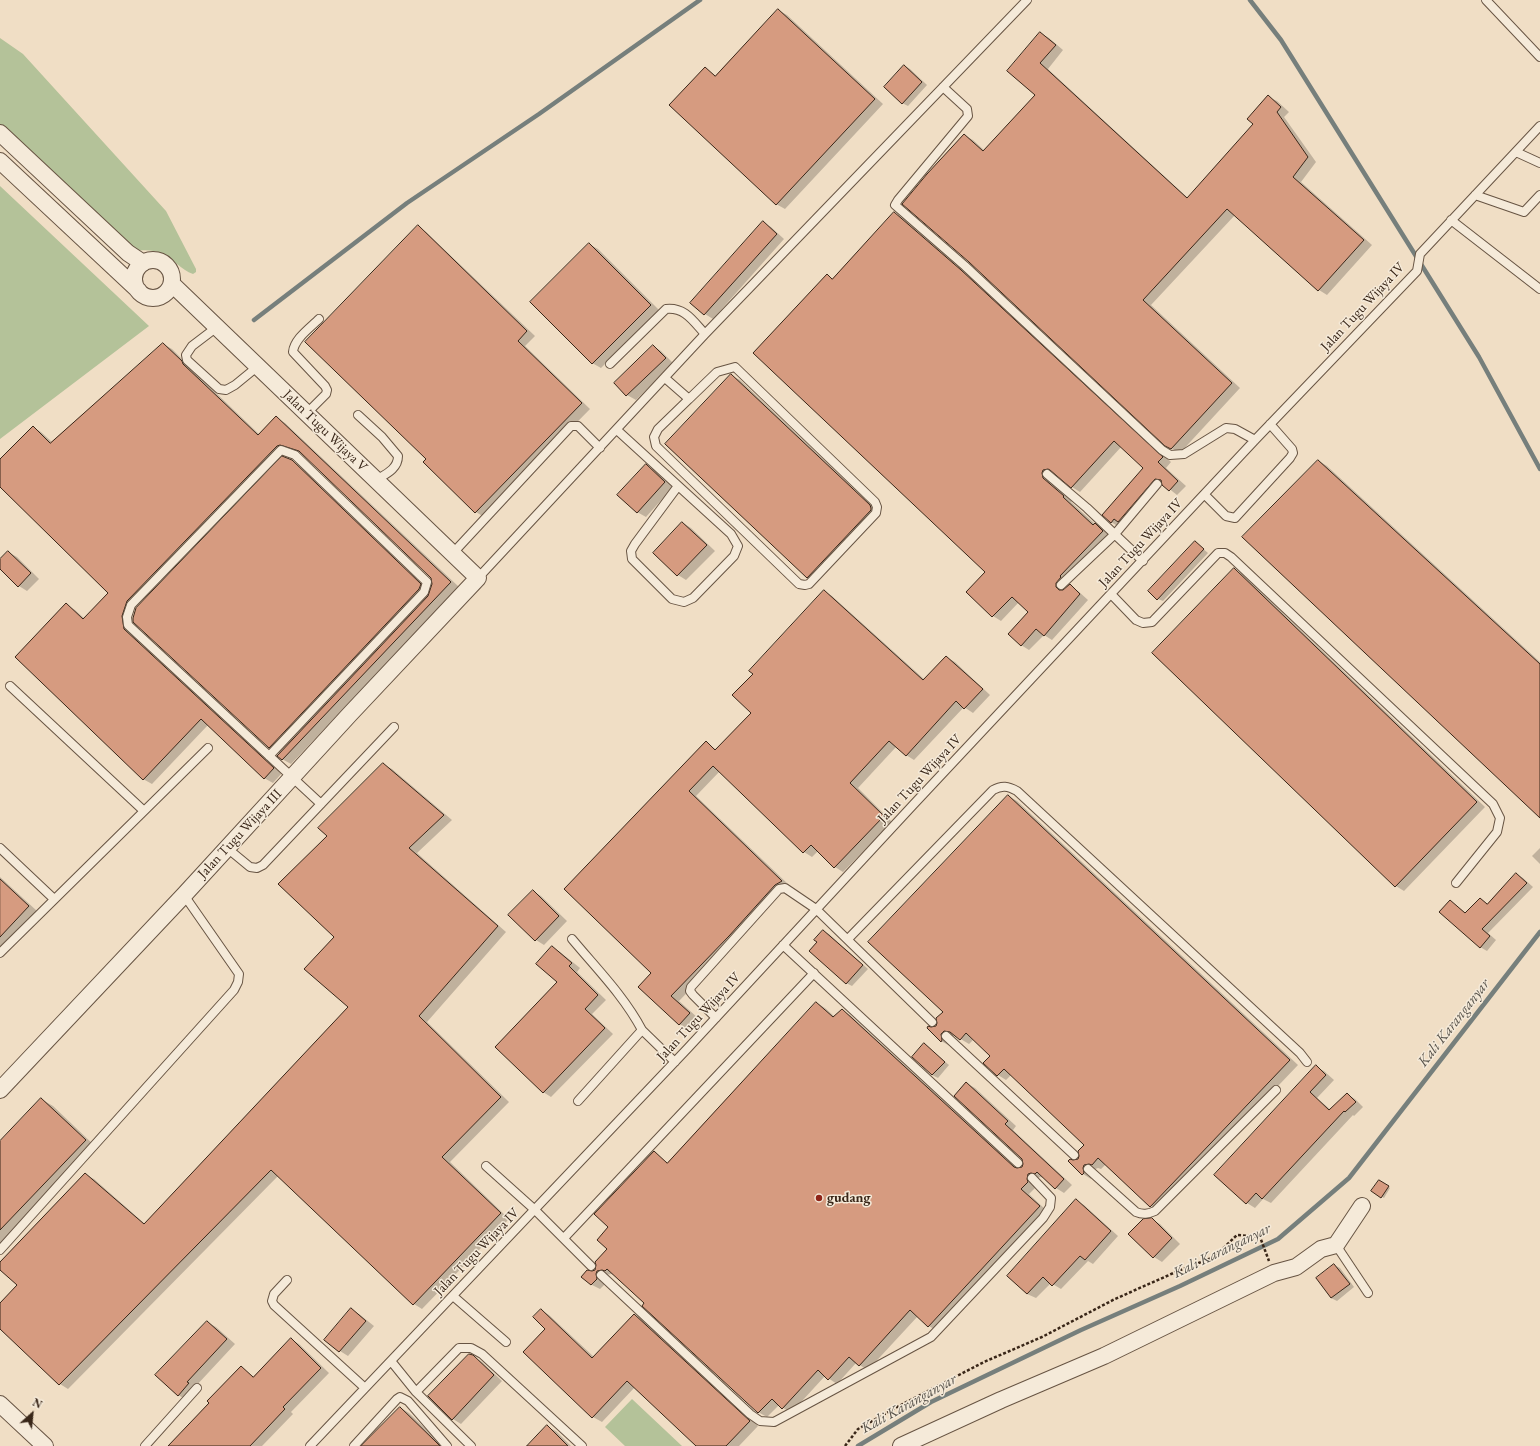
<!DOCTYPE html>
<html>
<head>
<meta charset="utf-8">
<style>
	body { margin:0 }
	#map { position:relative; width:1540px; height:1446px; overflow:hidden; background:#f0dec5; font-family:"EB Garamond",serif }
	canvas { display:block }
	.north { position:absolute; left:12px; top:1394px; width:40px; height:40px; -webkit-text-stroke:3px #f5ead9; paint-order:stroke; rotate:27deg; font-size:11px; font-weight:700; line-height:16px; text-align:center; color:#392618 }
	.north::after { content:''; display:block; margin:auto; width:14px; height:18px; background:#392618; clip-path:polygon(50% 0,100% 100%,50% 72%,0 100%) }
</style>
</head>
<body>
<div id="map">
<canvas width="1540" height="1446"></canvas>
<div class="north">N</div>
</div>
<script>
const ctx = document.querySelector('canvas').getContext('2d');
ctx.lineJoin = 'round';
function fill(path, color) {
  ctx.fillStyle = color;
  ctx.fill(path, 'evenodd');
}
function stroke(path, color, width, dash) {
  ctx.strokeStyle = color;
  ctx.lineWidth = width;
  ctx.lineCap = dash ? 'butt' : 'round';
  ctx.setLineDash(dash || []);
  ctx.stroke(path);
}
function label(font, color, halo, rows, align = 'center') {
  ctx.font = font + ' "EB Garamond",serif';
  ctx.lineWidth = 3;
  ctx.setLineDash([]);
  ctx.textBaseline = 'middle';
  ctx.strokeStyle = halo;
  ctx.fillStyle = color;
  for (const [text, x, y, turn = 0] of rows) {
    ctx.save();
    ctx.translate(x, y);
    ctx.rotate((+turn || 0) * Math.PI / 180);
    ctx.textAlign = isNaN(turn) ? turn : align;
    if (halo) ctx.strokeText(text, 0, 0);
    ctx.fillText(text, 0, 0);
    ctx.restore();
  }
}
fill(new Path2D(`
	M 0,38 L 23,54 L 166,211 L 196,269 L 196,272 L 193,274 C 187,272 182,268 177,264 C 161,251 154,249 134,251 L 0,125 Z
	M 0,186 L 149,326 L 0,439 Z
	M 632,1399 L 682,1446 L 625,1446 L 605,1427 Z`), '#b4c299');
fill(new Path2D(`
	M 778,10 L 787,15 L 883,104 L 785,209 L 776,204 L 705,68 L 716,76 Z
	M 1040,33 L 1049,38 L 1063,50 L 1048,69 L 1188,198 L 1254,124 L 1268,97 L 1277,101 L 1289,112 L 1284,117 L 1316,162 L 1301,182 L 1372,245 L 1327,295 L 1319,290 L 1235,215 L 1151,305 L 1240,388 L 1180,453 L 1166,445 L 964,135 L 973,140 L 985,151 L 1036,95 Z
	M 905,66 L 910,69 L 927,85 L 908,106 L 902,103 Z
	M 894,213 L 903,218 L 970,276 L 1171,462 L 1166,468 L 1186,486 L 1177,495 L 1163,484 L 1127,526 L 1119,527 L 1111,522 L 1144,467 L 1122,446 L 1080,492 L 1072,487 L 1056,473 L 1051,475 L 1050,479 L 1052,484 L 1072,501 L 1071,502 L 1095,524 L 1103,529 L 1111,536 L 1061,591 L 1062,592 L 1070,586 L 1078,591 L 1088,600 L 1052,640 L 1044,635 L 1029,650 L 1021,645 L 1029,612 L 1019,602 L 1001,621 L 993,616 L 967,592 L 987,572 L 827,276 L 834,279 Z
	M 763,223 L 771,227 L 784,239 L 713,319 L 705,314 L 692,303 Z
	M 418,227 L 426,232 L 535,336 L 525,346 L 590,409 L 484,517 L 476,512 L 424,462 L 427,459 Z
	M 589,244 L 598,249 L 659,310 L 601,368 L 592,363 Z
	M 163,344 L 172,349 L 190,367 L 192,370 L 260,435 L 276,418 L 285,423 L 459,587 L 291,764 L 282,759 L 280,754 L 269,747 L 292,461 L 301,466 L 431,591 L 433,584 L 432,578 L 303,454 L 289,449 L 286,451 L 135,606 L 130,621 L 133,635 L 282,773 L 273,783 L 264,778 L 208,725 L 152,784 L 143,779 L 67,605 L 75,610 L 85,619 L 110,593 L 0,486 L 0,461 L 33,427 L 41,432 L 52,442 Z
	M 653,346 L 661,351 L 673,363 L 636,400 L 627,395 L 615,383 Z
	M 732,376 L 740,380 L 878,511 L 816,582 L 807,577 Z
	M 1319,461 L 1327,466 L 1540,662 L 1540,817 Z
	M 646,466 L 655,470 L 673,487 L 646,517 L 637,512 Z
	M 683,523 L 691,528 L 715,551 L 686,580 L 678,575 L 654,553 Z
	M 1195,542 L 1208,553 L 1163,601 L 1158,599 Z
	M 8,552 L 17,557 L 39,579 L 27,591 L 19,586 L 0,568 L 0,561 Z
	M 1234,570 L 1242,574 L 1485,807 L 1404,891 L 1396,886 Z
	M 824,591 L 832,596 L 925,680 L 946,657 L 955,662 L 990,695 L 973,713 L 964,707 L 914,760 L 906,755 L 896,747 L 858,788 L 892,822 L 843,872 L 835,867 L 818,851 L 812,857 L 804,852 L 720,771 L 696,796 L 790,886 L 783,890 L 737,941 L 679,1001 L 698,1018 L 688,1029 L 679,1024 L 652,973 L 565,889 L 706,743 L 717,750 L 753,713 L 754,674 Z
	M 383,764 L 392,769 L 452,820 L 417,853 L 506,932 L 427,1022 L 509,1102 L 450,1162 L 509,1219 L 422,1309 L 414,1304 L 279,1175 L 68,1389 L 60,1384 L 0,1328 L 0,1305 L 18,1285 L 0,1269 L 0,1264 L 85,1174 L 94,1179 L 145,1224 L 349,1007 L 336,936 Z
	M 1008,796 L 1017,801 L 1298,1065 L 1159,1211 L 1151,1206 L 1106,1164 L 1101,1169 L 1098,1168 L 1093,1170 L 1091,1179 L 1083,1174 L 1078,1160 L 1086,1144 L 1011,1075 L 1006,1080 L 998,1075 L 985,1063 L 991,1056 L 974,1039 L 969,1044 L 954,1035 L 949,1039 L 950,1046 L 941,1041 L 936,1027 L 944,1012 Z
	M 1540,848 L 1540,864 L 1532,856 Z
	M 1516,874 L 1523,878 L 1533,887 L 1488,933 L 1496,940 L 1487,951 L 1480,947 L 1450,901 L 1466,913 L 1481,899 L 1488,904 Z
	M 0,877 L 37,911 L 0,950 Z
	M 533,891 L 541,896 L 567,921 L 544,945 L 536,940 Z
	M 823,931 L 829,934 L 868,969 L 852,986 L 846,983 L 818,942 Z
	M 552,947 L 560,952 L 580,968 L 577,972 L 606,1000 L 592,1014 L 613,1034 L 551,1097 L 543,1092 L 559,982 Z
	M 817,1003 L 825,1008 L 835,1017 L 842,1010 L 850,1015 L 1018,1169 L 1022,1168 L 1024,1164 L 1023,1158 L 966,1083 L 975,1088 L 1016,1126 L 1013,1130 L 1072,1185 L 1064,1193 L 1056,1188 L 1044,1178 L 1040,1177 L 1036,1179 L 1036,1187 L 1029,1194 L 1048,1212 L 937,1331 L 929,1326 L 918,1316 L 868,1370 L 856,1363 L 837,1384 L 825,1376 L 791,1413 L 779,1405 L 767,1417 L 758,1412 L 646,1303 L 614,1275 L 611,1274 L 606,1275 L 605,1284 L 600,1289 L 592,1285 L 583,1277 L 596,1270 L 608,1249 L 610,1227 L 654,1152 L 668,1163 Z
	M 925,1045 L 949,1065 L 938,1078 L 932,1075 Z
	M 1316,1067 L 1324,1071 L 1334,1080 L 1317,1098 L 1331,1110 L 1347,1094 L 1355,1099 L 1363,1107 L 1354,1116 L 1353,1115 L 1271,1203 L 1263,1199 L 1255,1208 L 1247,1203 Z
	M 41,1099 L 53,1106 L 96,1147 L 0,1248 L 0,1143 Z
	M 1379,1181 L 1390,1188 L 1384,1198 L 1373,1191 Z
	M 1076,1201 L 1084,1205 L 1118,1236 L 1093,1264 L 1088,1261 L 1061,1289 L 1051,1283 L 1036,1298 L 1027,1294 L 1009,1276 Z
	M 1151,1219 L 1160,1224 L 1180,1244 L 1162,1262 L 1154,1257 Z
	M 1334,1265 L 1340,1268 L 1354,1287 L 1337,1301 L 1331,1298 Z
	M 351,1309 L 359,1314 L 374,1326 L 348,1356 L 340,1351 L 326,1340 Z
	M 541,1310 L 549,1315 L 594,1357 L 635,1315 L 643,1320 L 758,1426 L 739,1446 L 697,1446 L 635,1387 L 602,1422 L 593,1417 L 524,1352 L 546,1329 Z
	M 207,1322 L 216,1327 L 235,1344 L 195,1387 L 187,1400 L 178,1395 Z
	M 291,1339 L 299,1344 L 329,1373 L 291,1412 L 293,1414 L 262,1446 L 170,1446 L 241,1367 L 254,1377 Z
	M 473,1356 L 482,1362 L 502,1381 L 461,1424 L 453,1419 Z
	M 401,1408 L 409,1413 L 443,1446 L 363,1446 Z
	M 547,1427 L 556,1431 L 571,1446 L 528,1446 Z`), '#0003');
stroke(new Path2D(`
	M 1250,0 L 1281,40 L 1479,357 L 1540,469
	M 254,320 L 407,203 L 539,114 L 700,0
	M 858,1446 L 931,1402 L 1081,1330 L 1180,1286 L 1278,1239 L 1349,1178 L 1540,932`), '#767f7c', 4.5);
const building = new Path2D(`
	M 778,9 L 875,99 L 776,205 L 669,105 L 705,67 L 715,76 Z
	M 1040,32 L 1056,45 L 1040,63 L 1187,198 L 1253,124 L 1247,119 L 1268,95 L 1281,107 L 1277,112 L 1308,157 L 1293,177 L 1364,240 L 1318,291 L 1227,209 L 1143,300 L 1232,383 L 1171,449 L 1165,446 L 969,262 L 902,204 L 927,174 L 964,134 L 983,151 L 1035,95 L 1007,71 Z
	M 904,65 L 922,82 L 902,104 L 884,87 Z
	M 894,212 L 961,270 L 1163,457 L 1158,462 L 1178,481 L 1169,491 L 1162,485 L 1161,480 L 1155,479 L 1118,522 L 1114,519 L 1111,523 L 1102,515 L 1143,468 L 1114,441 L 1071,488 L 1050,470 L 1048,469 L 1043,470 L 1042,473 L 1043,478 L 1064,496 L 1063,497 L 1093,525 L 1095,523 L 1103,531 L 1060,576 L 1061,577 L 1056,583 L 1056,587 L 1059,590 L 1063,590 L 1070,584 L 1080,594 L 1044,636 L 1036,629 L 1021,646 L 1008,634 L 1028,612 L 1012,597 L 992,617 L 966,592 L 985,572 L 753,353 L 827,274 L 832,279 Z
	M 763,221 L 777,234 L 704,315 L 690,303 Z
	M 418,225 L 527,331 L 518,341 L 582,403 L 475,513 L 423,462 L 426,459 L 305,342 Z
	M 589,243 L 651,305 L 592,364 L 530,302 Z
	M 163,343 L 182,361 L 183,364 L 258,435 L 276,416 L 451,582 L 282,760 L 277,756 L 428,596 L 432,584 L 431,578 L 299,451 L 280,445 L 277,446 L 127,601 L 122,616 L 124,629 L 274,768 L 264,779 L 201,719 L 143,780 L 15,657 L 66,603 L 83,619 L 108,593 L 0,487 L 0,459 L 33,426 L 50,443 Z
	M 653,345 L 666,358 L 626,396 L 614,383 Z
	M 731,374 L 870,505 L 871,508 L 871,510 L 807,578 L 665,444 Z
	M 282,456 L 292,460 L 421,584 L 419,589 L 269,748 L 133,622 L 133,618 L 136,608 Z
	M 1318,460 L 1540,664 L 1540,818 L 1242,537 Z
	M 646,464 L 665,482 L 637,513 L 617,495 Z
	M 682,522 L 707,545 L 677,576 L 653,553 Z
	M 1195,541 L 1204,549 L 1157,600 L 1148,591 Z
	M 8,551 L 31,573 L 18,587 L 0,569 L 0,559 Z
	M 1234,568 L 1477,802 L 1395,887 L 1152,653 Z
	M 824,590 L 923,680 L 946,656 L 983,689 L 964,709 L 956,701 L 906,756 L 889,741 L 850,783 L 884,816 L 834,868 L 811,845 L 803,853 L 713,766 L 689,791 L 782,881 L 775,885 L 729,936 L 671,996 L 690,1013 L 679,1025 L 638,987 L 651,973 L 564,889 L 706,741 L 715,750 L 751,713 L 732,695 L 753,674 L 749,671 Z
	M 383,763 L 444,815 L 409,848 L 498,926 L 419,1016 L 501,1097 L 442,1157 L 501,1213 L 413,1305 L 271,1170 L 59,1385 L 0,1329 L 0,1303 L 17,1285 L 0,1270 L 0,1262 L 85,1173 L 144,1224 L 348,1007 L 304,969 L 334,937 L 278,884 L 327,836 L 318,828 Z
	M 1008,795 L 1290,1060 L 1150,1207 L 1098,1158 L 1092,1165 L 1089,1164 L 1084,1165 L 1083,1168 L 1084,1173 L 1082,1175 L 1068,1161 L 1070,1159 L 1073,1160 L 1078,1159 L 1079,1156 L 1078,1151 L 1084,1145 L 1004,1069 L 997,1076 L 983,1063 L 990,1056 L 966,1033 L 960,1040 L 950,1032 L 944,1031 L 941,1034 L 942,1040 L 941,1042 L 927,1028 L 928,1026 L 931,1027 L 936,1026 L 937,1023 L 936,1018 L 943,1012 L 868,942 Z
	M 1516,873 L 1527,883 L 1482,929 L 1490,936 L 1480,948 L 1439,912 L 1450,900 L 1465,913 L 1480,898 L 1487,904 Z
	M 0,879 L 29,906 L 0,937 Z
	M 533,890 L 559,916 L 535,941 L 508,915 Z
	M 823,930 L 863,965 L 846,984 L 809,951 L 817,942 L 814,940 Z
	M 552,946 L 572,963 L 569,966 L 598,995 L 585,1009 L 605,1028 L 543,1093 L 495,1047 L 557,982 L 536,964 Z
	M 816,1002 L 833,1017 L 842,1009 L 1014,1167 L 1017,1168 L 1022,1167 L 1023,1164 L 1022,1159 L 954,1096 L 966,1082 L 1008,1121 L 1005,1124 L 1064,1179 L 1055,1189 L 1037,1172 L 1035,1174 L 1031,1173 L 1028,1174 L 1027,1179 L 1028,1182 L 1021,1189 L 1040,1206 L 928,1327 L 910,1310 L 859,1366 L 849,1357 L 828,1380 L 818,1370 L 782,1409 L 772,1399 L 758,1413 L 642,1306 L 644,1303 L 607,1269 L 605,1271 L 602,1270 L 597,1271 L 596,1274 L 597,1279 L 591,1285 L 581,1277 L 587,1270 L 592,1271 L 595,1270 L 596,1265 L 595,1262 L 607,1249 L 597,1240 L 608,1227 L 594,1214 L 654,1151 L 667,1163 Z
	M 924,1043 L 945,1062 L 932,1075 L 912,1057 Z
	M 1316,1065 L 1326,1075 L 1310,1092 L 1329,1110 L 1347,1093 L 1356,1102 L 1345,1112 L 1344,1111 L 1262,1199 L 1256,1193 L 1246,1204 L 1214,1175 Z
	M 41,1098 L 86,1140 L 0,1230 L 0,1141 Z
	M 1379,1180 L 1389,1186 L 1381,1198 L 1371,1191 Z
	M 1076,1199 L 1111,1231 L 1085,1260 L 1080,1256 L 1052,1286 L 1043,1277 L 1027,1294 L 1007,1276 Z
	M 1152,1218 L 1172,1238 L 1153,1258 L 1128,1234 L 1143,1219 Z
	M 1334,1264 L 1350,1284 L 1331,1298 L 1316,1278 Z
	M 351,1308 L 366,1321 L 339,1352 L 324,1340 Z
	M 541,1309 L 592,1358 L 634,1314 L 750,1421 L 726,1446 L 696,1446 L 627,1381 L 592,1418 L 523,1352 L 545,1329 L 533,1317 Z
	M 207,1321 L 227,1339 L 187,1382 L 189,1383 L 178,1396 L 155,1375 Z
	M 291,1338 L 321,1368 L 283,1407 L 285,1409 L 250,1446 L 168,1446 L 209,1403 L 207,1401 L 241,1366 L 253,1377 Z
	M 469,1354 L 473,1355 L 494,1375 L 452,1420 L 428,1396 Z
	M 400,1407 L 435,1441 L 440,1446 L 361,1446 Z
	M 547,1425 L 568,1446 L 527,1446 Z`);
fill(building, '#d69b80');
stroke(building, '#392618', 1);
const service = new Path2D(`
	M 1486,0 L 1540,57
	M 943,87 L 967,109 L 968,116 L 898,200 L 895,205 L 965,266 L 1162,450 L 1170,455 L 1184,454 L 1226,428 L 1235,429 L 1255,440
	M 1516,152 L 1540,163
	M 1475,195 L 1524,212 L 1540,195
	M 1451,220 L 1540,289
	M 217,327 L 192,346 L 186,355 L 187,360 L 219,389 L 226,390 L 235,385 L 257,367
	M 610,364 L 666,309 C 685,307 693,321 705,334
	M 665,378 L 689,399 L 717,372 L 735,367 L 875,502 L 877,507 L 876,513 L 809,584 L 805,585 L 799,584 L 656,446 L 654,437 L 658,429 L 689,399
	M 307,413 L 326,394 L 327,390 L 325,386 L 293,352 C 294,339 310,328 319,319
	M 358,415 L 382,437 L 398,456 C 398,469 386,474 376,480
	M 617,430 L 731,534 L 738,546 L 734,556 L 693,598 L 684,602 L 672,599 L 632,559 L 631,551 L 635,544 L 678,486
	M 1047,474 L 1087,508 L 1143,561
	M 1205,495 L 1226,516 L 1235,518 L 1290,458 L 1293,453 L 1292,449 L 1270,424
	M 453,553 L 571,426 L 578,426 L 600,448
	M 478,578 L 705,334 L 1027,0
	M 1061,585 L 1115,534 L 1157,484
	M 1111,594 L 1136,620 L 1143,623 L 1152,622 L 1218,553 L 1225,553 L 1231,557 L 1493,804 L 1500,818 L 1497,832 L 1456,883
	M 10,686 L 144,811
	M 269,756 L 424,592 L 427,582 L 295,455 L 281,450 L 131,605 L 127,617 L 128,625 L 321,804
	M 0,848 L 54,899
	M 227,848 L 250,867 L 257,868 L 263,865 L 394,727
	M 572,939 C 597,969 624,996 642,1030
	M 848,939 L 993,790 C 1002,785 1008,786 1017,791 L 1300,1053 L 1307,1062
	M 783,945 L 1018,1163
	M 0,953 L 208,748
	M 716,1018 L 693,995 L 690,991 L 691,987 L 779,889 L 785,888 L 816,909 L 932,1022
	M 946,1036 L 1074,1155
	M 578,1101 L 642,1030 L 675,1062
	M 486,1166 L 535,1210 L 591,1266
	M 1088,1169 L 1136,1212 C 1143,1215 1148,1214 1155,1211 L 1276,1090
	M 564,1238 L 814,973
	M 1336,1245 L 1368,1293
	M 0,1250 L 234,990 L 238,982 L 239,974 L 184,895
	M 601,1275 L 750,1414 L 760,1421 L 774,1422 L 931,1337 L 1043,1218 L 1050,1207 L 1051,1198 L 1032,1178
	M 287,1280 L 274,1294 L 272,1301 L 274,1305 L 365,1388
	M 453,1296 L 506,1342
	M 391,1361 L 416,1392 L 471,1446
	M 416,1392 L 459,1348 L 471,1348 L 482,1354 L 582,1446
	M 145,1446 L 197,1388
	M 310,1446 L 687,1049 L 913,805 L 1255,440 L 1417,271 L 1420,254 L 1540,126
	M 354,1446 L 397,1399 L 400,1397 L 408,1401 L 447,1446`);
const minor = new Path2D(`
	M 0,133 L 128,253 L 143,263
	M 0,161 L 139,291
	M134 279a19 19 0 1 1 38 0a19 19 0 1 1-38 0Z
	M 0,1090 L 184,895 L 350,714 L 478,578 L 172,284
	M 0,1404 L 45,1446
	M 901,1446 L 1001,1400 L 1104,1356 L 1274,1273 L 1296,1267 L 1321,1249 L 1336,1245 L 1362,1206`);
stroke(service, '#675443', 10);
stroke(minor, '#675443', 18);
stroke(new Path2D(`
	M 845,1446 L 858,1429 L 899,1406 L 984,1362 L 1042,1337 L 1115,1299 L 1178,1271 L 1214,1257 L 1237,1235 L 1260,1237 L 1269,1261`), '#392618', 2.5, [3, 2]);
stroke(service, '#f5ead9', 8);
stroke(minor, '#f5ead9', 16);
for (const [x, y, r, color] of [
	[819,1198,4,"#8f2418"]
]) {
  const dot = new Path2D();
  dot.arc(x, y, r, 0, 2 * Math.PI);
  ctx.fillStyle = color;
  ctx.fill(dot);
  stroke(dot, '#f5ead9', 1.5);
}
label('14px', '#392618', '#f5ead9', [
	["Jalan Tugu Wijaya IV",1363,307,-47],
	["Jalan Tugu Wijaya V",325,431,44],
	["Jalan Tugu Wijaya IV",1141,543,-47],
	["Jalan Tugu Wijaya IV",920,779,-47],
	["Jalan Tugu Wijaya III",240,834,-47],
	["Jalan Tugu Wijaya IV",699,1017,-47],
	["Jalan Tugu Wijaya IV",477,1252,-46]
]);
label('bold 14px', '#392618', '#f5ead9', [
	["gudang",827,1198]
], 'left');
label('italic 15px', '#57524a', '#f5ead9', [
	["Kali Karanganyar",1454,1023,-52],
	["Kali Karanganyar",1222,1251,-26],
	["Kali Karanganyar",909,1404,-29]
]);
</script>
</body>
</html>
